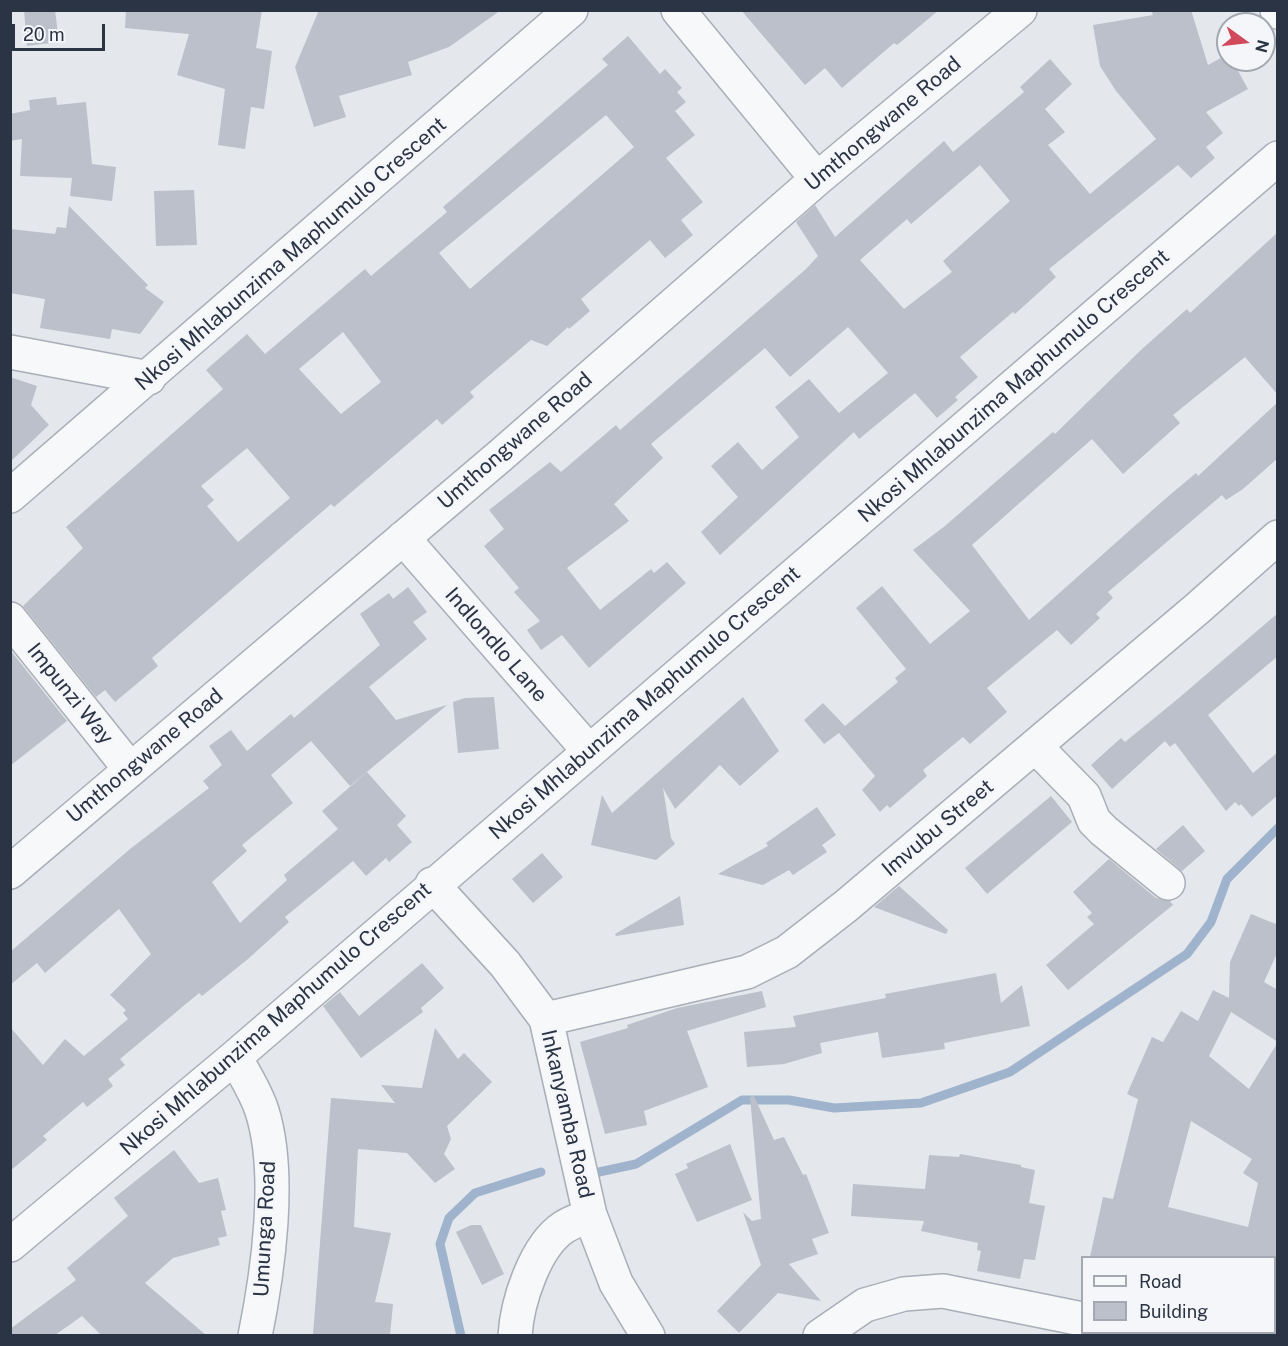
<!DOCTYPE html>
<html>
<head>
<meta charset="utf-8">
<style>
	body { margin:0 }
	#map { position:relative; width:1288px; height:1346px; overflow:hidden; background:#e4e7ec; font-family:"Public Sans",sans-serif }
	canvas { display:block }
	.frame { position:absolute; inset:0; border:12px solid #2b3445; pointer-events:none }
	.legend { position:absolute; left:1081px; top:1256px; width:195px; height:78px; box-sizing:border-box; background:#f4f6f9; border:2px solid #a4a8b1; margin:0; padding:8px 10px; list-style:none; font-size:18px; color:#2b3445 }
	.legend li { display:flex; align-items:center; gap:12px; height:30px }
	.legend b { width:30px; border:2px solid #a4a8b1 }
	.north { position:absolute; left:1216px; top:12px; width:60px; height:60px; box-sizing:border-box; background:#f4f6f9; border:2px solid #a4a8b1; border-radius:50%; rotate:105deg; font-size:16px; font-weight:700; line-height:24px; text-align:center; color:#2b3445 }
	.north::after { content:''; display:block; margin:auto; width:21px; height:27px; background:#d1495b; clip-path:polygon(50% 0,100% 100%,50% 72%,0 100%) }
	.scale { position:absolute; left:12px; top:24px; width:93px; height:27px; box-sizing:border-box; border:3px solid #2b3445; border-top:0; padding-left:8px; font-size:18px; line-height:21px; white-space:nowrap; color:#2b3445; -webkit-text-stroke:4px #f4f6f9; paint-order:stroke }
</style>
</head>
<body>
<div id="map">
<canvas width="1288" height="1346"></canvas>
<div class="frame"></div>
<ul class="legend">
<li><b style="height:8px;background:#f7f8fa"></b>Road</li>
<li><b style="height:16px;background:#bbc0ca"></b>Building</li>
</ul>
<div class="north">N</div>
<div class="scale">20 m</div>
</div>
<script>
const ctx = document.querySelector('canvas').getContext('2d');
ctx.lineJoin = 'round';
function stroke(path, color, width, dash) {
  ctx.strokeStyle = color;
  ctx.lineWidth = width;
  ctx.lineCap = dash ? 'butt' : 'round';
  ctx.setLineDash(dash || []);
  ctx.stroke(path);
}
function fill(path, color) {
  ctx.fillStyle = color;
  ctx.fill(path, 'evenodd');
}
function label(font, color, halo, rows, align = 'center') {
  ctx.font = font + ' "Public Sans",sans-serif';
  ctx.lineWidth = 5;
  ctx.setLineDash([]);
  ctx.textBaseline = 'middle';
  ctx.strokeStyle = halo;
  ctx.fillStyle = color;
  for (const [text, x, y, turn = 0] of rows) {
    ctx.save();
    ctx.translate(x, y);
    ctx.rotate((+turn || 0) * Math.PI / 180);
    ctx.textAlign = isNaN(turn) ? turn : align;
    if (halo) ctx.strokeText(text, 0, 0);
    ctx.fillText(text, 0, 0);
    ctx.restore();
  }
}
stroke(new Path2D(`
	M 599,1172 L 636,1164 L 742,1100 L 789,1100 L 834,1108 L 921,1103 L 1010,1072 L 1187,954 L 1211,922 L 1227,879 L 1278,828
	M 461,1336 L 440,1244 L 449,1218 L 475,1193 L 541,1172`), '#9fb4cc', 9);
fill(new Path2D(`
	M 24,10 L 55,10 L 59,42 L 27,46 Z
	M 126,10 L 262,10 L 256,48 L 272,51 L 264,109 L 251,107 L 245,149 L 218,145 L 225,89 L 177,75 L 189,34 L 125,28 Z
	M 319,10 L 501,10 L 449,47 L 408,62 L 412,75 L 339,96 L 346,117 L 314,127 L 295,67 Z
	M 741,10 L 939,10 L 897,45 L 894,43 L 842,88 L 825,68 L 805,85 Z
	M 1151,10 L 1191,10 L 1208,65 L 1228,54 L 1228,60 L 1232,60 L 1248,89 L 1206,112 L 1223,133 L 1206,147 L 1215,158 L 1191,178 L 1178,165 L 1049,269 L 1056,277 L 1015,314 L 1013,312 L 960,357 L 978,377 L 955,397 L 958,400 L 937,418 L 915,393 L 859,439 L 854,432 L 720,555 L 701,532 L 738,497 L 711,466 L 738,442 L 762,470 L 799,437 L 775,407 L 809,379 L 839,413 L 888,373 L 848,327 L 790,377 L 765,348 L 651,444 L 663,458 L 614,504 L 629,521 L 567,568 L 600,610 L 651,569 L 654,573 L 667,562 L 686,583 L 589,668 L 562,635 L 541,650 L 527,630 L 540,621 L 514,592 L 519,588 L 484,546 L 504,529 L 489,510 L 550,462 L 561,472 L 616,425 L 620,430 L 806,269 L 818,256 L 796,222 L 815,205 L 835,237 L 944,141 L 953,152 L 1024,92 L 1020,87 L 1050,59 L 1072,84 L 1045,109 L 1065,132 L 1048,145 L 1090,194 L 1156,139 L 1116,91 L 1100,66 L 1093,25 L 1153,15 ZM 980,165 L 1010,201 L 943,261 L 952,272 L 904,309 L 860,260 L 907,219 L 911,224 Z
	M 628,36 L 660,74 L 665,69 L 682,88 L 677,92 L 686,102 L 675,111 L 695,135 L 666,158 L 703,202 L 681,220 L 693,235 L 665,258 L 650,240 L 581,299 L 590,311 L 569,329 L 568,327 L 547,346 L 531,340 L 470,392 L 474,397 L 442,425 L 437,419 L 334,507 L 331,504 L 152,658 L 158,666 L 115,702 L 105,690 L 96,697 L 23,606 L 83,548 L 66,527 L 223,389 L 206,370 L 247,334 L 265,354 L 365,269 L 371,276 L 447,212 L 443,207 L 608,65 L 602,59 ZM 606,115 L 634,147 L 470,289 L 439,253 ZM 343,332 L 381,382 L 341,414 L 299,369 ZM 247,448 L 290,498 L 238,542 L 207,506 L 214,500 L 201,486 Z
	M 56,97 L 57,105 L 86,102 L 92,164 L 116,167 L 112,201 L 70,196 L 72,178 L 20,176 L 22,139 L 10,141 L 10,114 L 30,110 L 29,100 Z
	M 194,190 L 197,245 L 156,246 L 154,191 Z
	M 69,206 L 148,285 L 145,288 L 164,302 L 140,334 L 112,329 L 110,339 L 40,328 L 45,299 L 10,293 L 10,229 L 55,234 L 57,227 L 66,228 Z
	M 1278,232 L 1278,395 L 1245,357 L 1173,415 L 1180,423 L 1123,474 L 1092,439 L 972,545 L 1029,620 L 1165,499 L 1196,473 L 1198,476 L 1278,402 L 1278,458 L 1243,489 L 1226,500 L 1222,495 L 1108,592 L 1113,598 L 1096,614 L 1100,618 L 1071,645 L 1057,630 L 987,688 L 1007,712 L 970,744 L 963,737 L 923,770 L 927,776 L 890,808 L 887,805 L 880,812 L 862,790 L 875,776 L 839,733 L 824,744 L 804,720 L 823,703 L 845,726 L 898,682 L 895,678 L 906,669 L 856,608 L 882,586 L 930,644 L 970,611 L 913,550 L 945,526 L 1053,432 L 1055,434 L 1142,349 L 1187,309 L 1190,313 Z
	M 10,377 L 37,386 L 31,405 L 49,425 L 10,462 Z
	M 408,587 L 427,612 L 413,622 L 427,639 L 369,687 L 396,720 L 447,705 L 350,786 L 311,741 L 271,775 L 293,803 L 242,845 L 247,851 L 212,882 L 240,923 L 287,880 L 284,875 L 338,829 L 322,811 L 367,772 L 406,816 L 397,825 L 412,842 L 389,862 L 386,858 L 366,876 L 353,861 L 285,917 L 289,922 L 248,959 L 202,996 L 199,993 L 120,1059 L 125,1065 L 108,1079 L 113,1086 L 87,1107 L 83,1102 L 43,1136 L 47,1140 L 10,1171 L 10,1027 L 43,1065 L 65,1039 L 84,1056 L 128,1019 L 123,1013 L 126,1010 L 110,995 L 151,954 L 119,909 L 45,973 L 37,963 L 10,985 L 10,952 L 130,849 L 209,788 L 203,781 L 222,765 L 209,746 L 231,730 L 247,751 L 291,714 L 294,718 L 380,645 L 360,614 L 389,593 L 393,599 Z
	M 1278,613 L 1278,656 L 1208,715 L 1253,773 L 1278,752 L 1278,795 L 1252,817 L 1241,804 L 1239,806 L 1235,802 L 1226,811 L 1175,743 L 1170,747 L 1165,741 L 1112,789 L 1091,765 L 1121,738 L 1125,742 L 1180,697 Z
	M 10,650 L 67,721 L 10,766 Z
	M 494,697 L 499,749 L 458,753 L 453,702 L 465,698 Z
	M 743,697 L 779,751 L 740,786 L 720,765 L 675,809 L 663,788 L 671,838 L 675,844 L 656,860 L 591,845 L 602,795 L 612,813 Z
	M 1051,796 L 1072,822 L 987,894 L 965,868 Z
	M 817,807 L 836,835 L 822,845 L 827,852 L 793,875 L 789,870 L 763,885 L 718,874 L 768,846 L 766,843 Z
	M 1183,825 L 1205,851 L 1182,871 L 1156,849 Z
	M 542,853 L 563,877 L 533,903 L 512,879 Z
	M 1109,859 L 1156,898 L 1170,901 L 1173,905 L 1068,990 L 1046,965 L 1094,924 L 1087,917 L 1092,913 L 1073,892 Z
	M 899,886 L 948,930 L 946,934 L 874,907 Z
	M 680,896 L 684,925 L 616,936 L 615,934 Z
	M 1251,914 L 1278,925 L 1278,951 L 1264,982 L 1278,990 L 1278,1042 L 1231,1012 L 1209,1056 L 1249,1089 L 1278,1042 L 1278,1257 L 1090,1257 L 1103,1197 L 1113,1199 L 1138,1099 L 1127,1094 L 1152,1037 L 1163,1042 L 1181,1011 L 1198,1021 L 1213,990 L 1229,998 L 1230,962 ZM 1191,1121 L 1252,1159 L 1243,1173 L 1258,1183 L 1248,1227 L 1168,1207 Z
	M 422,963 L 444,988 L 421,1008 L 423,1012 L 361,1058 L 323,1006 L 340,992 L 359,1016 Z
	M 996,973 L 1001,1003 L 1022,985 L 1030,1026 L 944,1043 L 945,1049 L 882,1058 L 878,1032 L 820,1043 L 822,1053 L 784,1064 L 747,1067 L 744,1032 L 796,1027 L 793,1016 L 886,998 L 885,994 Z
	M 762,991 L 766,1007 L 687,1031 L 708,1087 L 644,1111 L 647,1125 L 605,1134 L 580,1042 L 628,1028 L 627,1025 L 677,1008 Z
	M 435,1028 L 458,1059 L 464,1053 L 492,1082 L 447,1126 L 451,1139 L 444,1154 L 455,1169 L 435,1183 L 407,1153 L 358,1149 L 354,1227 L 391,1233 L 375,1302 L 393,1304 L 390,1335 L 313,1335 L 331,1098 L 395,1103 L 381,1085 L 422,1088 Z
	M 754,1096 L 774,1140 L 784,1137 L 803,1175 L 806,1174 L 829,1233 L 812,1239 L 818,1254 L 789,1264 L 821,1301 L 778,1293 L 739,1333 L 717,1311 L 761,1265 L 743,1212 L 752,1221 L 761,1219 L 750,1097 Z
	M 730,1144 L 752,1200 L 697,1222 L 675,1174 L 688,1168 L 686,1164 Z
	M 174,1150 L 199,1183 L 218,1178 L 226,1210 L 221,1211 L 227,1236 L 218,1238 L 220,1245 L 173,1258 L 145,1283 L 206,1335 L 101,1335 L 82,1316 L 55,1335 L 10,1335 L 10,1329 L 76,1280 L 67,1268 L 128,1216 L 114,1198 Z
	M 960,1154 L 1021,1165 L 1021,1167 L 1035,1170 L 1029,1203 L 1045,1206 L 1035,1260 L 1024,1259 L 1020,1279 L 977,1271 L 981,1251 L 977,1250 L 978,1243 L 921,1231 L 924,1221 L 851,1216 L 853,1184 L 925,1189 L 929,1155 L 959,1157 Z
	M 471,1225 L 481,1225 L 504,1274 L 482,1285 L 456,1232 Z`), '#bbc0ca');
const minor = new Path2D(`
	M 678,10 L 817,179
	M 1277,10 L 1278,12
	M 10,352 L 149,378
	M 10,496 L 571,10
	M 403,538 L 589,751
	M 10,619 L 130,769
	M 1035,746 L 1084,796 L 1094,821 L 1104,831 L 1168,883
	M 10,872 L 500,456 L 817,179 L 1020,10
	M 432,884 L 505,964 L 546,1019 L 590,1215 L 616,1283 L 648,1336
	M 546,1019 L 747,972 L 787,952 L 846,906 L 1198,608 L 1278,537
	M 235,1057 C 244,1074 256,1092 262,1111 C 282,1174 268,1272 255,1336
	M 10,1245 L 235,1057 L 1278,158
	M 1142,1332 L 1155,1336
	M 515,1336 C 517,1302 535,1246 564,1227 C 572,1222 582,1219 590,1215
	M 820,1336 L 865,1305 L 904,1294 L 943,1291 L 1082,1319`);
stroke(minor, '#a9aeb7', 36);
stroke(minor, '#f7f8fa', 33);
label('21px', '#2b3445', '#f4f6f9', [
	["Umthongwane Road",883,124,-40],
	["Nkosi Mhlabunzima Maphumulo Crescent",291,254,-41],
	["Nkosi Mhlabunzima Maphumulo Crescent",1014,386,-41],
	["Umthongwane Road",515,441,-41],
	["Indlondlo Lane",496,645,49],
	["Impunzi Way",70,694,51],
	["Nkosi Mhlabunzima Maphumulo Crescent",645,703,-41],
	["Umthongwane Road",145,756,-40],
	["Imvubu Street",938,828,-40],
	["Nkosi Mhlabunzima Maphumulo Crescent",276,1019,-41],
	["Inkanyamba Road",567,1114,77],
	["Umunga Road",265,1229,-87]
]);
</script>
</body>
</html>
